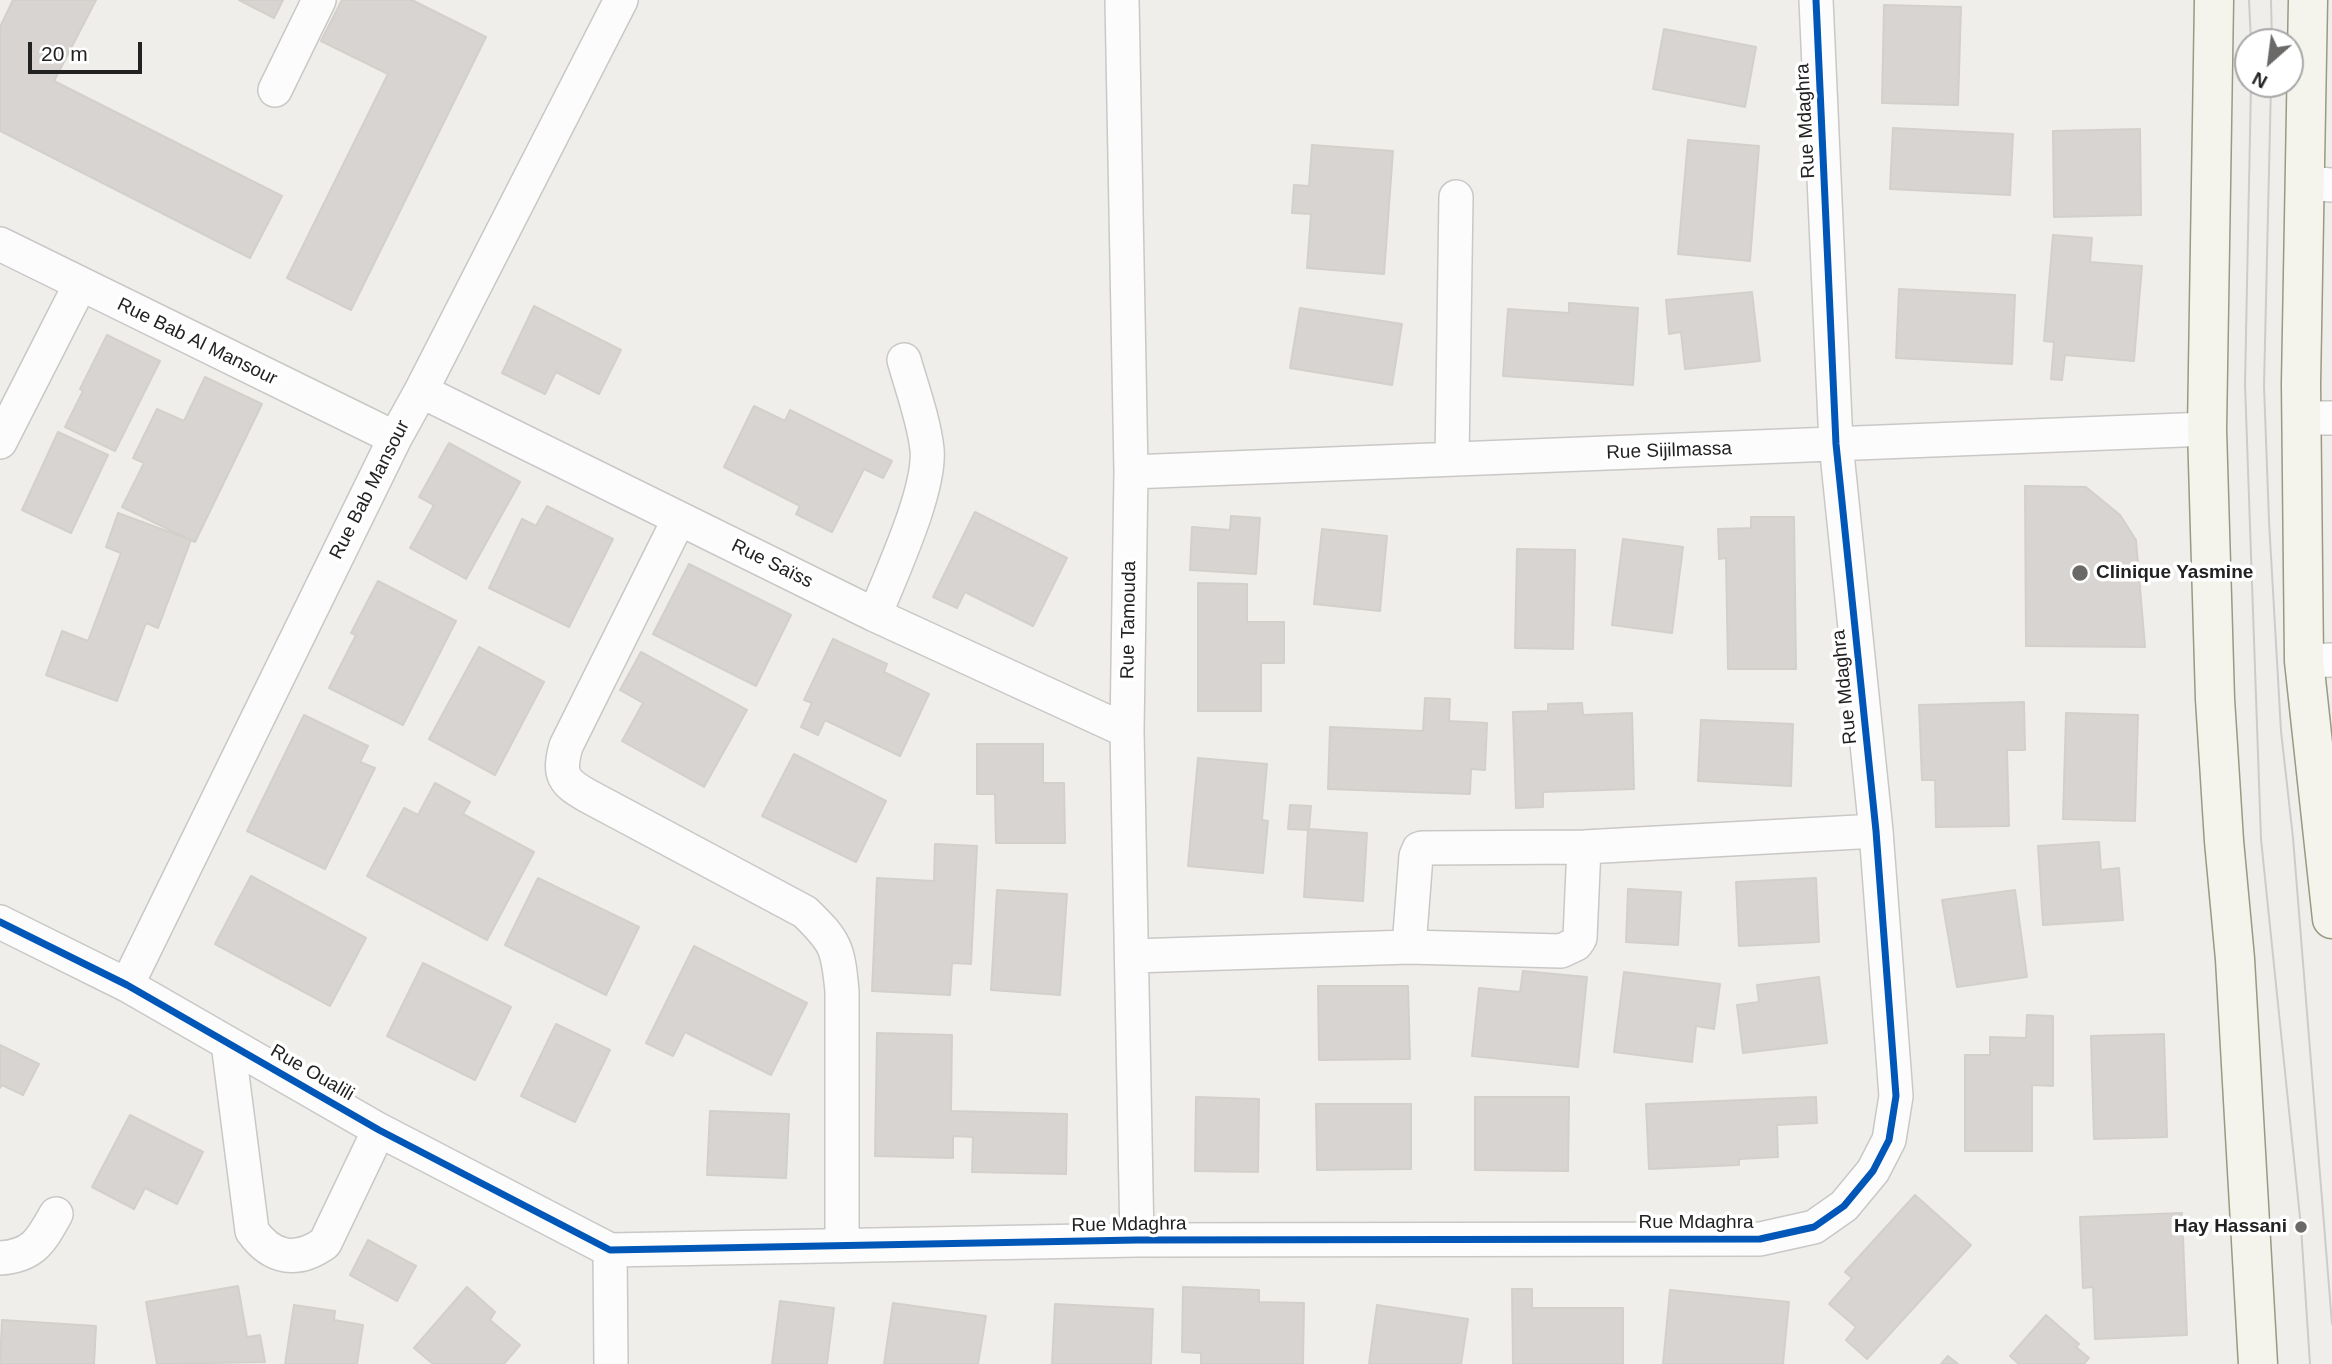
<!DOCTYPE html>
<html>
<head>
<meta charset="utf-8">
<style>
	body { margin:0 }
	#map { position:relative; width:2332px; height:1364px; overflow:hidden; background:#f0eeeb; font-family:Helvetica,sans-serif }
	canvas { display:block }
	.north { position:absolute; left:2234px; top:28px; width:70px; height:70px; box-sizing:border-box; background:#fff; border:2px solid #a7a7a7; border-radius:50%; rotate:208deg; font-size:19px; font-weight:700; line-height:28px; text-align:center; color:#222 }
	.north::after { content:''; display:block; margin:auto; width:24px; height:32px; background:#6a6968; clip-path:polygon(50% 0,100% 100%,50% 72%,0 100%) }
	.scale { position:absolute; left:28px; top:42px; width:114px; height:32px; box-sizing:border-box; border:4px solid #222; border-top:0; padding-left:9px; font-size:21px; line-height:24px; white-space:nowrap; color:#222; -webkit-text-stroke:5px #fff; paint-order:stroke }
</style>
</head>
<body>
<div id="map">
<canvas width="2332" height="1364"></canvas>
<div class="north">N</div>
<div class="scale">20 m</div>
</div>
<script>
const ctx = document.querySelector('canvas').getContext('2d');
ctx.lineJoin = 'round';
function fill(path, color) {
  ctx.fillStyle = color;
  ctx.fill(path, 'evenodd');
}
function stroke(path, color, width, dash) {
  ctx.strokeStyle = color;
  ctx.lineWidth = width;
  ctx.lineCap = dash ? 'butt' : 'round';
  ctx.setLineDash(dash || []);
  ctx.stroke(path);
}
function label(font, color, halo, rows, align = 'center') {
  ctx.font = font + ' Helvetica,sans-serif';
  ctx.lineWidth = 7;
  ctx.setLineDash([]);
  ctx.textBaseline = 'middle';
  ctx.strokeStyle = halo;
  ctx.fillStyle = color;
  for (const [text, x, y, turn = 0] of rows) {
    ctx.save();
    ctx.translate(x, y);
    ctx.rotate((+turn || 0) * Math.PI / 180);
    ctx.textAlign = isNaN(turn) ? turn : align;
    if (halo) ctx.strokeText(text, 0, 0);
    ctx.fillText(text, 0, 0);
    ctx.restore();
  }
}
const building = new Path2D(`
	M 13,0 L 96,0 L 54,81 L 282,196 L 250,258 L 0,131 L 0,27 Z
	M 239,0 L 283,0 L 274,18 Z
	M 342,0 L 412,0 L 486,37 L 351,310 L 287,278 L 388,74 L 321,41 Z
	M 1884,5 L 1961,7 L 1958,105 L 1882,103 Z
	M 1664,29 L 1756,47 L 1745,107 L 1653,89 Z
	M 1893,128 L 2013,134 L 2010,195 L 1890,189 Z
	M 2140,129 L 2141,215 L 2054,217 L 2053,131 Z
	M 1688,140 L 1759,146 L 1750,261 L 1678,254 Z
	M 1312,145 L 1393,151 L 1384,274 L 1307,268 L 1311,214 L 1292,213 L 1294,185 L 1309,186 Z
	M 2053,235 L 2092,238 L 2090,262 L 2142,266 L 2134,361 L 2065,355 L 2062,380 L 2051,379 L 2054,342 L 2044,341 Z
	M 1899,289 L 2015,295 L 2012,364 L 1896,358 Z
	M 1752,292 L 1760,361 L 1685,369 L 1681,332 L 1669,334 L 1666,300 Z
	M 1569,303 L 1638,308 L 1633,385 L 1503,376 L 1508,309 L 1569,313 Z
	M 534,306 L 621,350 L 599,394 L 556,372 L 545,394 L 502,373 Z
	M 1300,308 L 1402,324 L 1392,385 L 1290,368 Z
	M 107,335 L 160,361 L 115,451 L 65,427 L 83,391 L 80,389 Z
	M 205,377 L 262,404 L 195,542 L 122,507 L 144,463 L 133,458 L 157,409 L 184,421 Z
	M 754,406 L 785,421 L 790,410 L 892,461 L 883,478 L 864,469 L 832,532 L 796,514 L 800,506 L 724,467 Z
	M 58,432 L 108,455 L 71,533 L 22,510 Z
	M 449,443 L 520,482 L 466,579 L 410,548 L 434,505 L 419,497 Z
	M 2025,486 L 2086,487 L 2120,515 L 2136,540 L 2145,647 L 2026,646 Z
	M 547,506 L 613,539 L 569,627 L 489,588 L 522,519 L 536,526 Z
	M 975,512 L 1067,558 L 1033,626 L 965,592 L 957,608 L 933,597 Z
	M 118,513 L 191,540 L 158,628 L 146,623 L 117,701 L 46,675 L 62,631 L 88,641 L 121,553 L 106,547 Z
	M 1231,516 L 1260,518 L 1256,574 L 1190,570 L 1192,527 L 1230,530 Z
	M 1751,517 L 1794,517 L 1796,669 L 1728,669 L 1726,558 L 1719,559 L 1718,529 L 1751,528 Z
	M 1322,529 L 1387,536 L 1380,611 L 1314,604 Z
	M 1623,539 L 1683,547 L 1672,633 L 1612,625 Z
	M 1517,549 L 1575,550 L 1573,649 L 1515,648 Z
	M 689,564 L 791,615 L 756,686 L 653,634 Z
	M 378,581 L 456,621 L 403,725 L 329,688 L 356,635 L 351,633 Z
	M 1198,583 L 1247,584 L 1247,622 L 1284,622 L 1284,663 L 1261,663 L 1261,711 L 1198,711 Z
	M 833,639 L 887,664 L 884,672 L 929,694 L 900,756 L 825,720 L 818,735 L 801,727 L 812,703 L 804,700 Z
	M 479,647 L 544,682 L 495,775 L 429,739 Z
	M 641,652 L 747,710 L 704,787 L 622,741 L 643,703 L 620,690 Z
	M 1425,698 L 1450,699 L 1449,721 L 1487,723 L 1485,770 L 1471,769 L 1470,794 L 1328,789 L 1330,727 L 1423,731 Z
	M 2024,702 L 2025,750 L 2007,750 L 2009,826 L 1936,827 L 1935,780 L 1922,780 L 1919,705 Z
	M 1582,703 L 1583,715 L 1632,713 L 1634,789 L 1543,792 L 1543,807 L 1516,808 L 1513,712 L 1548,711 L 1548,704 Z
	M 2066,713 L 2138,715 L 2135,821 L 2063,819 Z
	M 304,715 L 368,746 L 360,762 L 375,768 L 325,869 L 247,831 Z
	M 1701,720 L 1793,724 L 1791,786 L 1698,781 Z
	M 977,744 L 1043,744 L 1043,783 L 1064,783 L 1065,843 L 996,843 L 995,794 L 977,794 Z
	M 794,754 L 886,801 L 856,862 L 762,816 Z
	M 1198,758 L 1267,764 L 1262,820 L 1268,821 L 1263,873 L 1188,866 Z
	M 435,783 L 470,802 L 463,814 L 534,852 L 487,940 L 367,876 L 404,808 L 418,815 Z
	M 1290,805 L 1311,806 L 1309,829 L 1367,833 L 1363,901 L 1304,897 L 1308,830 L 1288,829 Z
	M 2099,842 L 2101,870 L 2119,868 L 2123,920 L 2043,925 L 2038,846 Z
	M 935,844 L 977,846 L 971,964 L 952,963 L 950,995 L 872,991 L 877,878 L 934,881 Z
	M 251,876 L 366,938 L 330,1006 L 215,944 Z
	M 538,878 L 639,927 L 606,995 L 505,945 Z
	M 1816,878 L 1819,942 L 1739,946 L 1736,882 Z
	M 1628,889 L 1681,892 L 1678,945 L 1626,942 Z
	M 997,890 L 1067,894 L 1060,995 L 991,990 Z
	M 2015,890 L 2027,977 L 1957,987 L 1942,900 Z
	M 694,946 L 807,1003 L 771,1075 L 685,1032 L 673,1056 L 646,1043 Z
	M 423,963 L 511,1007 L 475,1080 L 387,1036 Z
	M 1523,971 L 1587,977 L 1578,1067 L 1472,1056 L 1479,988 L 1520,992 Z
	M 1624,972 L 1720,984 L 1714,1029 L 1696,1026 L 1692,1062 L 1614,1052 Z
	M 1819,977 L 1827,1043 L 1743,1053 L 1737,1005 L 1759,1002 L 1757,985 Z
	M 1318,986 L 1408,986 L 1410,1059 L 1319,1060 Z
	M 2027,1015 L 2053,1016 L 2053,1086 L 2032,1085 L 2032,1151 L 1965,1151 L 1965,1055 L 1990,1055 L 1990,1037 L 2026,1038 Z
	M 556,1024 L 610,1050 L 575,1122 L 521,1096 Z
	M 877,1033 L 952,1035 L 951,1111 L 1067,1114 L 1066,1174 L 972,1172 L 973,1137 L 953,1136 L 953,1158 L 875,1156 Z
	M 2164,1034 L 2167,1137 L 2094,1139 L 2091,1036 Z
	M 0,1045 L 39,1064 L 23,1095 L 2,1085 L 0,1088 Z
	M 1196,1097 L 1259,1099 L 1258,1172 L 1195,1171 Z
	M 1475,1097 L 1569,1097 L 1568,1171 L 1475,1170 Z
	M 1816,1097 L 1817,1123 L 1777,1125 L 1778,1157 L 1739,1159 L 1739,1165 L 1649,1169 L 1646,1104 Z
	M 1316,1104 L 1411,1104 L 1411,1169 L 1317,1170 Z
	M 710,1111 L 789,1114 L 786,1178 L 707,1175 Z
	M 130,1115 L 203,1152 L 177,1204 L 145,1188 L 134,1209 L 92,1187 Z
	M 1915,1195 L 1971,1245 L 1867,1359 L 1846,1340 L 1856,1327 L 1829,1304 L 1852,1278 L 1845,1272 Z
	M 2182,1213 L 2187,1335 L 2095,1339 L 2093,1287 L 2083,1288 L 2080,1217 Z
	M 368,1240 L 416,1266 L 397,1301 L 350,1275 Z
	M 238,1286 L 247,1337 L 260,1335 L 265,1362 L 157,1364 L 146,1302 Z
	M 467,1287 L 495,1312 L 490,1320 L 520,1345 L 504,1364 L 433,1364 L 414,1348 Z
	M 1183,1287 L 1259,1290 L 1259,1302 L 1304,1303 L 1303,1364 L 1201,1364 L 1201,1353 L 1182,1352 Z
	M 1512,1289 L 1532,1289 L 1532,1308 L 1623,1308 L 1623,1364 L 1513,1364 Z
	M 1670,1290 L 1789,1302 L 1783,1364 L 1663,1364 Z
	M 780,1301 L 834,1308 L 827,1364 L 772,1364 Z
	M 893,1303 L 986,1316 L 978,1364 L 884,1364 Z
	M 1055,1304 L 1153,1309 L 1151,1364 L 1052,1364 Z
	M 294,1305 L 335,1311 L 334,1320 L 363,1325 L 357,1364 L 285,1364 Z
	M 1377,1305 L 1468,1319 L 1461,1364 L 1369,1364 Z
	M 2046,1315 L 2079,1344 L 2076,1347 L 2089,1358 L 2084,1364 L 2019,1364 L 2010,1356 Z
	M 2,1320 L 96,1326 L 94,1364 L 0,1364 Z
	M 1948,1356 L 1958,1364 L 1941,1364 Z`);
fill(building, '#d7d4d2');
stroke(building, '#d3d0cc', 2);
const minor = new Path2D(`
	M 1122,0 L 1131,472 L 1127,731 L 1137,1240
	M 275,90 L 319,0
	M 2305,183 L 2332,185
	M 0,244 L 395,438
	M 421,391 L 875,615 L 1127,731
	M 2301,418 L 2332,418
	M 0,442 L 80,285
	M 1452,459 L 1456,197
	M 1131,472 L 2207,429
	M 679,519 L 566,746 C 558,775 563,782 588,796 L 805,912 C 836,942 838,948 842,991 L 842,1246
	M 875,615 C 891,574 931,490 927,449 C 924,421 912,388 904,360
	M 2304,661 L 2332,660
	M 0,922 L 127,985 L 379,1130 L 610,1250 L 1137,1240 L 1760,1239 L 1814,1227 L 1844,1206 L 1873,1171 L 1889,1140 L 1896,1096 L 1876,831 L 1836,444 L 1816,0
	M 1409,947 L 1416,856 L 1419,849 L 1422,848 L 1584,847 L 1876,831
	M 1133,956 L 1409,947 L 1561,951 L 1576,944 L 1580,938 L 1584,847
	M 127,985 L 395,438 L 421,391 L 621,0
	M 228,1043 L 252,1231 C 272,1259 297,1263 325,1243 L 379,1130
	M 610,1250 L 611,1364
	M 0,1258 C 33,1256 41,1241 56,1214`);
const secondary = new Path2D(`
	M 2214,0 L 2207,429 L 2215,699 L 2224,841 L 2235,959 L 2258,1364
	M 2308,0 L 2301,384 L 2304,661 L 2332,919`);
stroke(minor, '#c9c8c7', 36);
stroke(secondary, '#999a82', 41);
stroke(minor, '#fdfcfc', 33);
stroke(secondary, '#f4f4ed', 38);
stroke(new Path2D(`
	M 2249,0 L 2251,42
	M 2271,0 L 2272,42
	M 2251,84 L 2245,384 L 2261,839 L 2301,1227 L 2310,1364
	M 2271,84 L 2264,386 L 2269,521 L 2281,731 L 2293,838 L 2332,1324`), '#ccc', 2);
stroke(new Path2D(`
	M 0,922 L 127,985 L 379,1130 L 610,1250 L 1137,1240 L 1760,1239 L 1814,1227 L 1844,1206 L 1873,1171 L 1889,1140 L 1896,1096 L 1876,831 L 1836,444 L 1816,0`), '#0057b8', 7);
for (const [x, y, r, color] of [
	[2080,573,9,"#6a6968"],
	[2301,1227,7,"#6a6968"]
]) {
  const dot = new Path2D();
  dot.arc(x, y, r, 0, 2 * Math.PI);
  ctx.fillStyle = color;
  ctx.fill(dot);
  stroke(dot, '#fff', 2.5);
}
label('19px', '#222', '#fff', [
	["Rue Mdaghra",1806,121,-93],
	["Rue Bab Al Mansour",197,342,26],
	["Rue Sijilmassa",1669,451,-2],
	["Rue Bab Mansour",370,490,-63],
	["Rue Saïss",772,564,26],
	["Rue Tamouda",1129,620,-89],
	["Rue Mdaghra",1845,687,-96],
	["Rue Oualili",312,1073,30],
	["Rue Mdaghra",1696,1223],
	["Rue Mdaghra",1129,1225,-1]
]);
label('bold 19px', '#222', '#fff', [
	["Clinique Yasmine",2096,573],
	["Hay Hassani",2287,1227,"right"]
], 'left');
</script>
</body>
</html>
